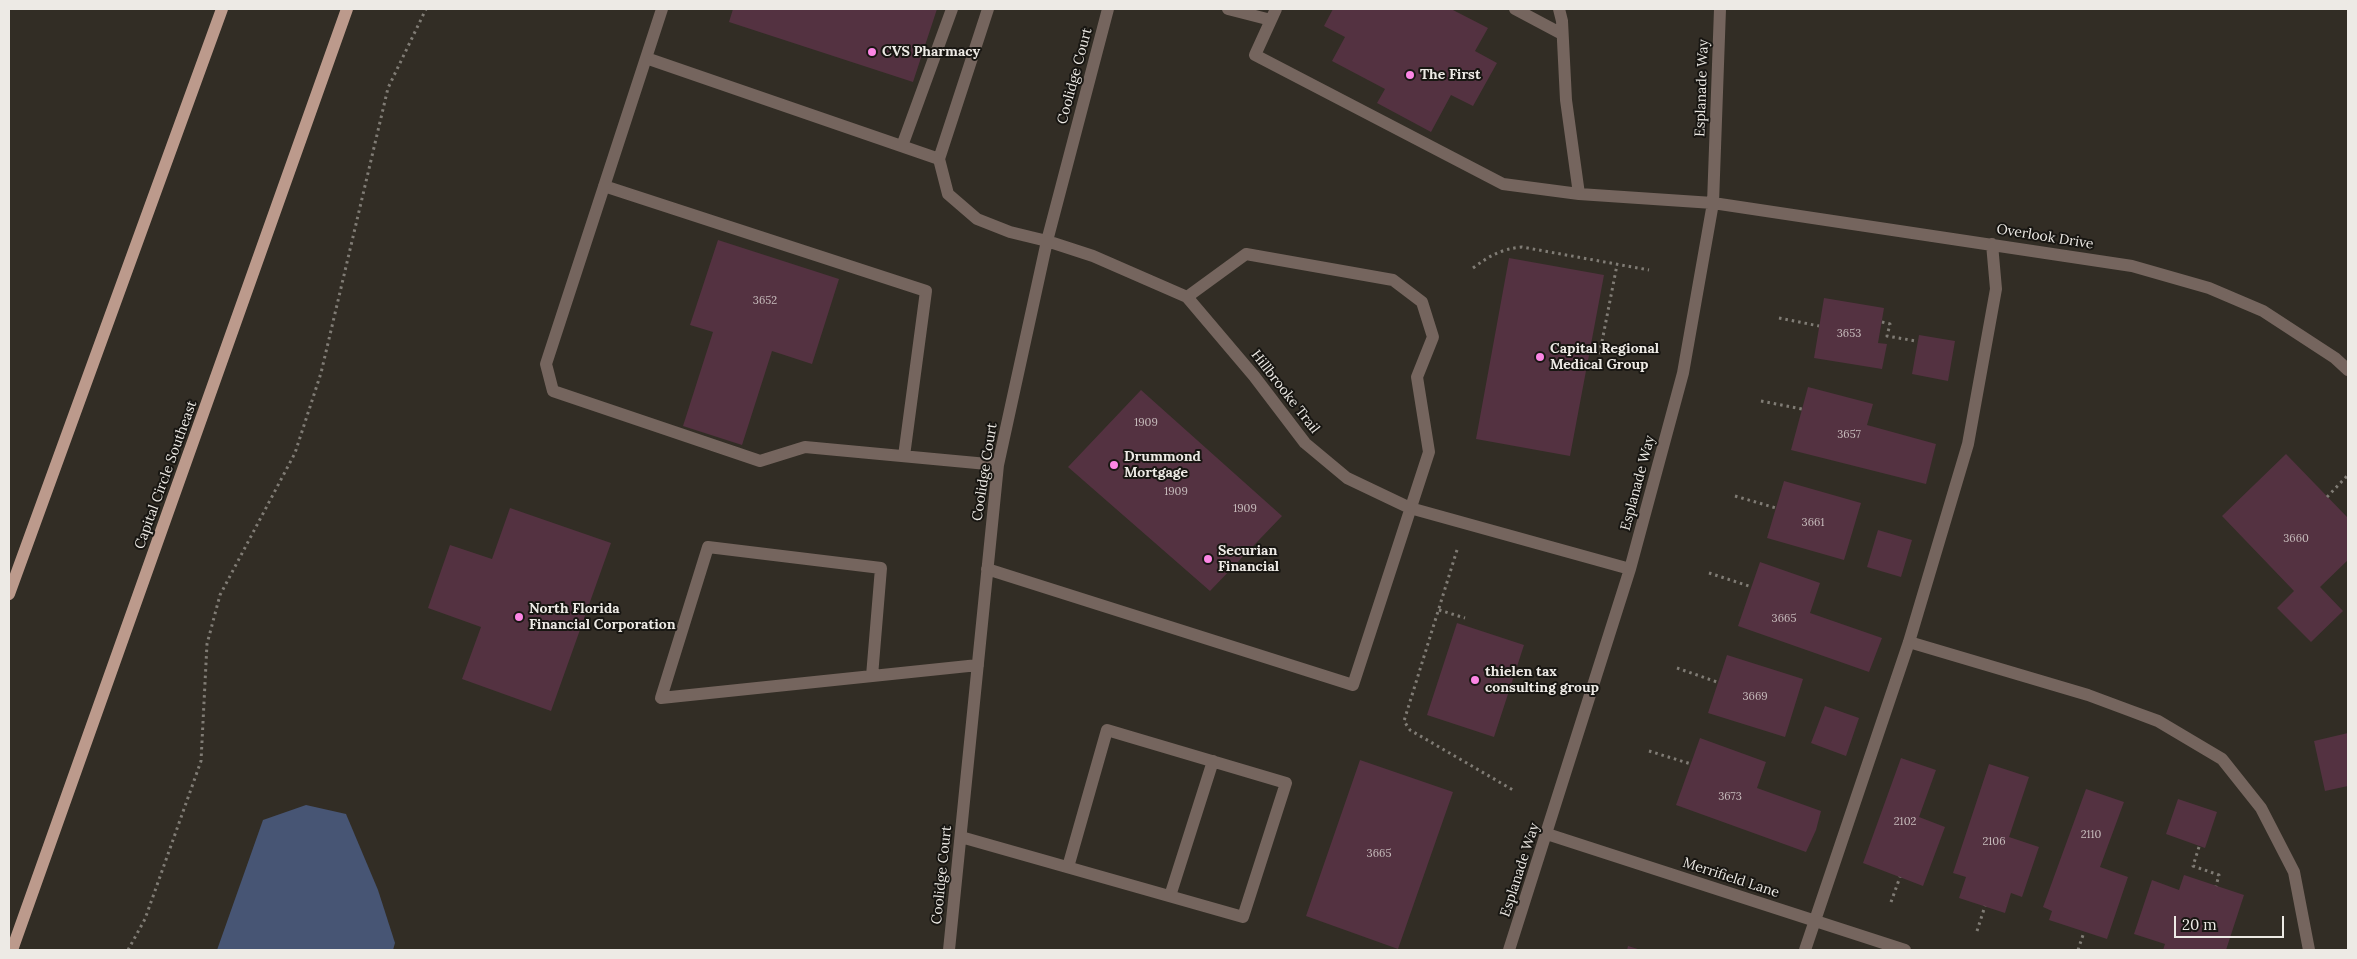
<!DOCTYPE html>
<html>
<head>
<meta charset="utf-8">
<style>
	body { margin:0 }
	#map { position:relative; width:2357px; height:959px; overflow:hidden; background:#322d25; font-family:Lora,serif }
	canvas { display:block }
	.frame { position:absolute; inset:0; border:10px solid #edeae5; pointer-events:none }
	.scale { position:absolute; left:2174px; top:916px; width:110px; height:22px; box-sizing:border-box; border:2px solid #edeae5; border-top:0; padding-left:6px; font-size:15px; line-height:18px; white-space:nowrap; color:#edeae5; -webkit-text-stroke:4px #181612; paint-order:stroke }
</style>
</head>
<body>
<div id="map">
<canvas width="2357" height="959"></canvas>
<div class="frame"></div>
<div class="scale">20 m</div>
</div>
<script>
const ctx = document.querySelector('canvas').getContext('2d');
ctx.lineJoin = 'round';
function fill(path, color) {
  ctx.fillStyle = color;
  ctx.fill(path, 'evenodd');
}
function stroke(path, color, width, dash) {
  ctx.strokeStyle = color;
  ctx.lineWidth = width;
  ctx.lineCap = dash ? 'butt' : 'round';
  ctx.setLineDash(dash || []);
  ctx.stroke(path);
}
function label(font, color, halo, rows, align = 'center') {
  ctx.font = font + ' Lora,serif';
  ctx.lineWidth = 4;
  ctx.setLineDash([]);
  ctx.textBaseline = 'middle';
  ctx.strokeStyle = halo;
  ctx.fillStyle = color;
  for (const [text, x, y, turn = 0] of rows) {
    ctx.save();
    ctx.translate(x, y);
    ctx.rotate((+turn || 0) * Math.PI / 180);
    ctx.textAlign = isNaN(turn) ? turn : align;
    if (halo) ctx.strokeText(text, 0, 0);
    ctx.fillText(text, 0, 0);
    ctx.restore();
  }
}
fill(new Path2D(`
	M 306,805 L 346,814 L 378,890 L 395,943 L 393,950 L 217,950 L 263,820 Z`), '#475574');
fill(new Path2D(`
	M 733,9 L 937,9 L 913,82 L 729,22 Z
	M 1333,9 L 1451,9 L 1488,28 L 1475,51 L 1497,63 L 1473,106 L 1451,95 L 1431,132 L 1377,103 L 1385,89 L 1332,61 L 1345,37 L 1324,26 Z
	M 718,240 L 839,279 L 812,364 L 772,351 L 742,445 L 683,426 L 713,332 L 690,325 Z
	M 1509,258 L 1604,275 L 1570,456 L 1476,439 Z
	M 1824,298 L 1884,308 L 1878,343 L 1887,344 L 1882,369 L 1814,358 Z
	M 1919,335 L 1955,341 L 1948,381 L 1912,374 Z
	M 1808,387 L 1873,404 L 1867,425 L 1936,444 L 1926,484 L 1791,450 Z
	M 1141,390 L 1282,516 L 1210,591 L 1068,467 Z
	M 2286,454 L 2348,518 L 2348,560 L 2320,587 L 2343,611 L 2311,642 L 2277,608 L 2294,591 L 2222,516 Z
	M 1784,481 L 1861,503 L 1844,560 L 1767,538 Z
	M 510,508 L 611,543 L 551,711 L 462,679 L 481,627 L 428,608 L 450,545 L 492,559 Z
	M 1878,530 L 1912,540 L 1901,577 L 1867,567 Z
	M 1760,562 L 1820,583 L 1810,613 L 1882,638 L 1869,672 L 1738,626 Z
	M 1457,623 L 1524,645 L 1494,737 L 1427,715 Z
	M 1727,655 L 1803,679 L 1785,737 L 1708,713 Z
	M 1825,706 L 1859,718 L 1846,756 L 1811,743 Z
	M 2348,733 L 2348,786 L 2325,791 L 2314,741 Z
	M 1700,738 L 1766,762 L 1757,788 L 1821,811 L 1816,830 L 1806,852 L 1676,805 Z
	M 1901,758 L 1936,770 L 1919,817 L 1945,827 L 1923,886 L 1863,863 Z
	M 1360,760 L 1453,792 L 1398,949 L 1306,916 Z
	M 1989,764 L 2029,777 L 2009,837 L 2039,847 L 2022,897 L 2011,893 L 2005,913 L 1959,898 L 1966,877 L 1953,873 Z
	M 2086,789 L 2124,802 L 2100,867 L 2128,877 L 2107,939 L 2049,920 L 2052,911 L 2043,907 Z
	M 2178,799 L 2217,812 L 2205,848 L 2166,834 Z
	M 2184,875 L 2244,895 L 2226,950 L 2163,950 L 2165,944 L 2134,934 L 2152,880 L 2179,890 Z
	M 1628,946 L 1641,950 L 1627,950 Z`), '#543241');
stroke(new Path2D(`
	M 1473,268 C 1489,256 1501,249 1522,247 L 1649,270
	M 1779,318 L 1819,326
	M 1882,322 L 1890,324 L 1887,336 L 1916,341
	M 1597,367 L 1617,265
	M 1761,401 L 1802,409
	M 1735,496 L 1776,508
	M 2327,497 L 2348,475
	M 1457,550 L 1404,721 L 1410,730 L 1513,790
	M 1709,573 L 1752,587
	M 1439,610 L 1465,618
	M 1677,668 L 1717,682
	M 1649,751 L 1691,764
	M 2199,847 L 2193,866 L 2219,875 L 2216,886
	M 1891,902 L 1900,877
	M 1977,931 L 1985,906
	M 128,950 L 145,919 L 201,761 L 207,644 L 220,595 L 295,453 L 321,373 L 388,88 L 426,9
	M 2078,950 L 2084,932`), '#807c75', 3, [2.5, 4]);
stroke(new Path2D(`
	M 662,9 L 546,364 L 553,391 L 760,461 L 805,447 L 998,465
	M 988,9 L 939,159 L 948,194 L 977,219 L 1010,232 L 1047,241 L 1093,256 L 1187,297 L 1254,376 L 1305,443 L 1347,478 L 1410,508 L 1630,569
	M 1228,9 L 1271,20
	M 1276,9 L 1255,55 L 1503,184 L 1579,194 L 1713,203 L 2132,266 L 2209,288 L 2263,311 L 2335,358 L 2348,370
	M 1515,9 L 1562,34
	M 1559,9 L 1562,21 L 1566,100 L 1579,194
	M 646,58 L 939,159
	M 902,146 L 952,9
	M 604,186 L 926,291 L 904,456
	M 987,569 L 1353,685 L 1429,452 L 1417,377 L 1433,337 L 1422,302 L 1393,280 L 1246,254 L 1187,297
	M 1909,642 L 2088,695 L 2131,711 L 2158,721 L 2222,759 L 2261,808 L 2294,872 L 2309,950
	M 872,676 L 881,568 L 708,547 L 661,698 L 978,665
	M 1547,834 L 1905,950
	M 961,837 L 1243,917 L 1286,783 L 1107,730 L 1068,867
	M 1170,896 L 1213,761
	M 949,950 L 998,465 L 1047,241 L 1108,9
	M 1509,950 L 1630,569 L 1683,373 L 1713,203 L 1720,9
	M 1805,950 L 1909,642 L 1968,444 L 1996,289 L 1992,244`), '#75655e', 12);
stroke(new Path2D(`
	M 9,594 L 222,9
	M 12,950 L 347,9`), '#bc9a8c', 12);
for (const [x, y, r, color] of [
	[872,52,5,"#fc86e4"],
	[1410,75,5,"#fc86e4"],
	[1540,357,5,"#fc86e4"],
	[1114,465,5,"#fc86e4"],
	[1208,559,5,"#fc86e4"],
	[519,617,5,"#fc86e4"],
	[1475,680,5,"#fc86e4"]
]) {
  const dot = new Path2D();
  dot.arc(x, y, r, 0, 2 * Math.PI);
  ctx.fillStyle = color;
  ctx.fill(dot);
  stroke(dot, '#181612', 2);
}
label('11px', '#c7bcbc', null, [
	["3652",765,301],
	["3653",1849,334],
	["1909",1146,423],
	["3657",1849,435],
	["1909",1176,492],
	["1909",1245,509],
	["3661",1813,523],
	["3660",2296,539],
	["3665",1784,619],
	["3669",1755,697],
	["3673",1730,797],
	["2102",1905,822],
	["2110",2091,835],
	["2106",1994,842],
	["3665",1379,854]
]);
label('bold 14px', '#edeae5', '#181612', [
	["CVS Pharmacy",882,52],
	["The First",1420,75],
	["Capital Regional",1550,349],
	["Medical Group",1550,365],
	["Drummond",1124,457],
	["Mortgage",1124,473],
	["Securian",1218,551],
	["Financial",1218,567],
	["North Florida",529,609],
	["Financial Corporation",529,625],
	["thielen tax",1485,672],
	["consulting group",1485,688]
], 'left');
label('14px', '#edeae5', '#181612', [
	["Coolidge Court",1075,76,-75],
	["Esplanade Way",1702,88,-88],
	["Overlook Drive",2045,237,9],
	["Hillbrooke Trail",1285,392,52],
	["Coolidge Court",985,472,-81],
	["Capital Circle Southeast",166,475,-70],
	["Esplanade Way",1638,483,-75],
	["Esplanade Way",1520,870,-72],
	["Coolidge Court",942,875,-84],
	["Merrifield Lane",1731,878,18]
]);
</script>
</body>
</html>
